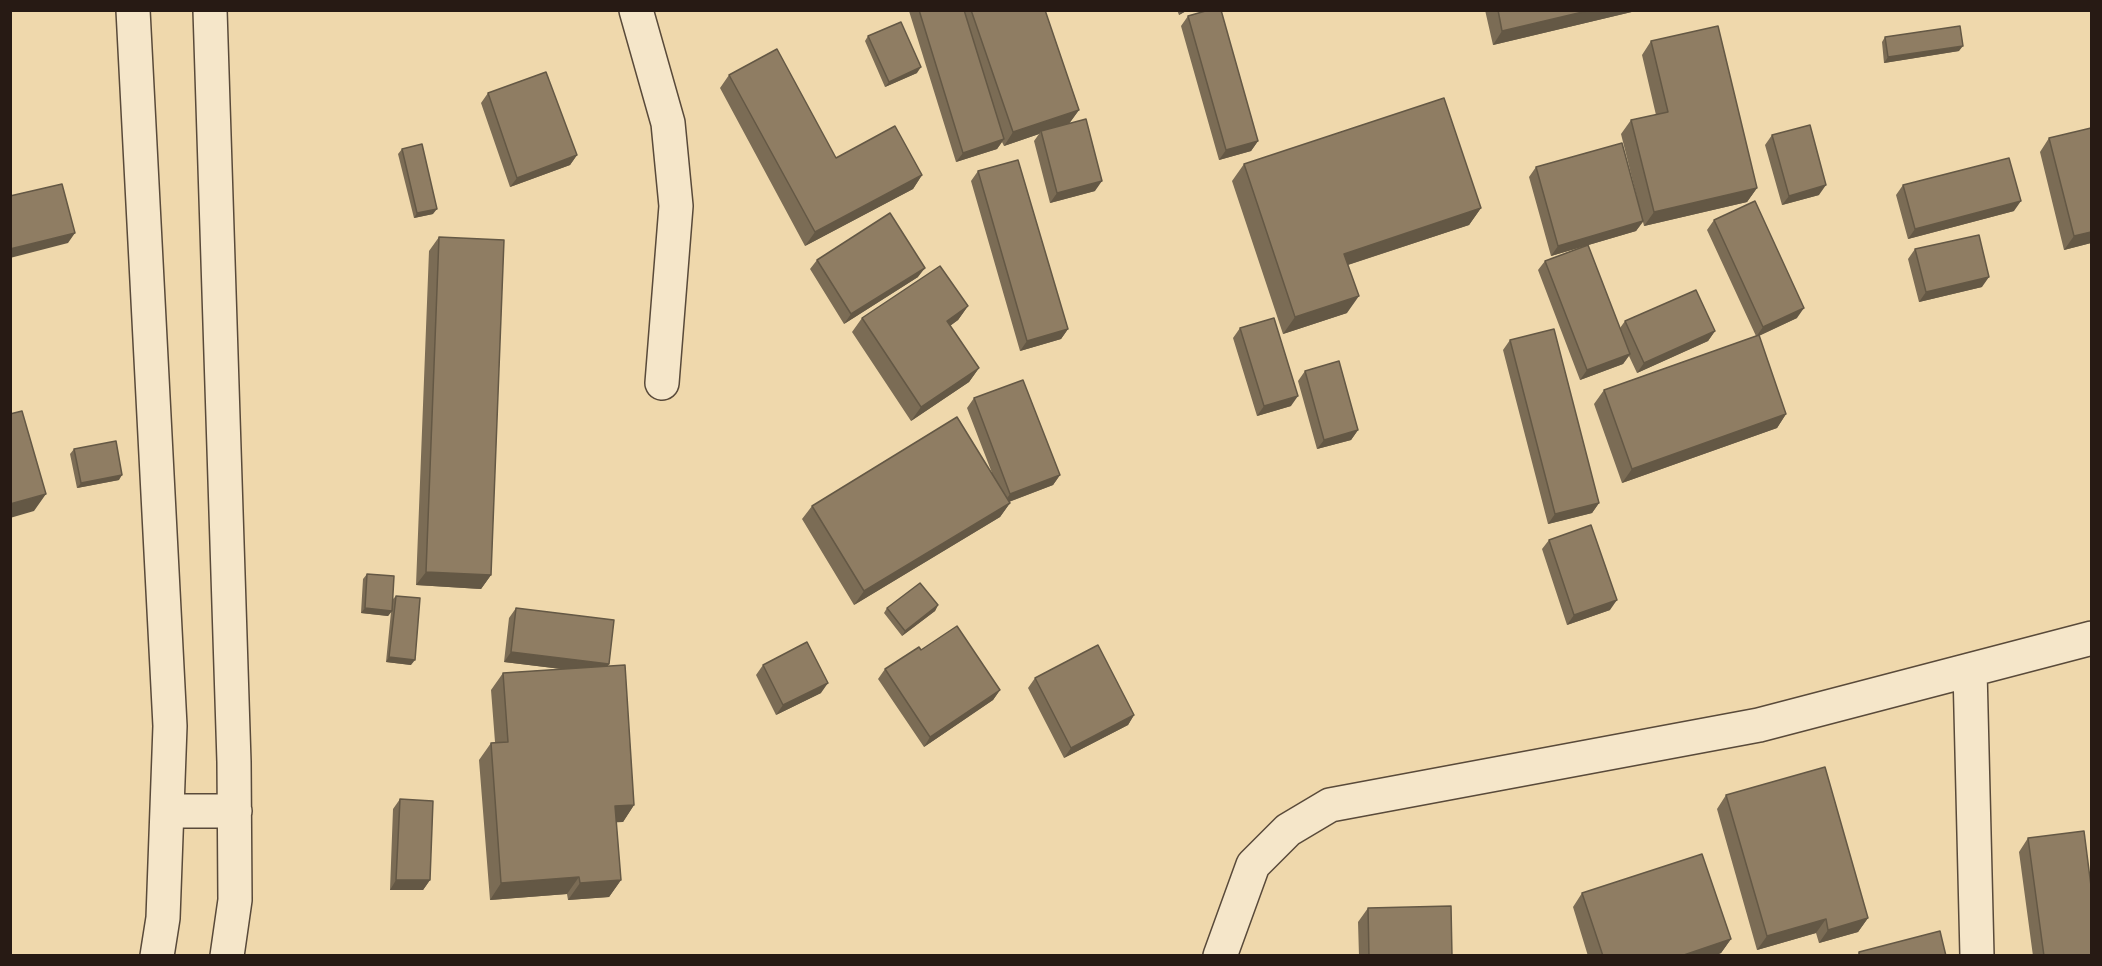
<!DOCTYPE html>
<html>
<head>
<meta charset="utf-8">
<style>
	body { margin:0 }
	#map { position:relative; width:2102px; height:966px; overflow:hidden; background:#efd8ac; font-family:"Old Standard TT",serif }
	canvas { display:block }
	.frame { position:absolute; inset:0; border:12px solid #271a14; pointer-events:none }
</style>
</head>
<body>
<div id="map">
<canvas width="2102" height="966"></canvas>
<div class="frame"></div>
</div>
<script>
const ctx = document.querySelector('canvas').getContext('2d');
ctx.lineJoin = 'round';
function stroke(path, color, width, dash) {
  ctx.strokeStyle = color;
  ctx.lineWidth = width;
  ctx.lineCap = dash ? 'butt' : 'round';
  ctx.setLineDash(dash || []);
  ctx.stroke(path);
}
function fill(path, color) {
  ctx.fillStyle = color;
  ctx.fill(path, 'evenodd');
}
const minor = new Path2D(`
	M 636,10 L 668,123 L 676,206 L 662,383
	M 1970,670 L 1977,956
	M 1220,956 L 1253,865 L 1288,830 L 1330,805 L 1759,725 L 2092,638`);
const tertiary = new Path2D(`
	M 133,10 L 170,726 L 163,918 L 157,956
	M 210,10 L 234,762 L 235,900 L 227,956
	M 167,811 L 235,811`);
stroke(minor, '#594a3a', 36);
stroke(tertiary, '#594a3a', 36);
stroke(minor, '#f5e6c9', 33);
stroke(tertiary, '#f5e6c9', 33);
fill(new Path2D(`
	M 1045,10 L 1079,110 L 1069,123 L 1095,191 L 1050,203 L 1034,141 L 1039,134 L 1004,146 L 1002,142 L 997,149 L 956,162 L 909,11 Z
	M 1177,10 L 1188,10 L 1179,15 Z
	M 1485,10 L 1640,10 L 1493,45 Z
	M 1188,16 L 1258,141 L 1251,151 L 1219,160 L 1181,26 Z
	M 868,36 L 917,73 L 885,87 L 865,41 Z
	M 1885,37 L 1959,51 L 1884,63 L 1882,42 Z
	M 1651,41 L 1757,188 L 1747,202 L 1644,226 L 1643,222 L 1636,231 L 1551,256 L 1529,177 L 1536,167 L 1637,198 L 1621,134 L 1631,120 L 1656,115 L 1642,55 Z
	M 729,75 L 836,158 L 922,175 L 913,189 L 805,246 L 720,88 Z
	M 488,93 L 577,155 L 570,165 L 510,187 L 481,103 Z
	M 1772,135 L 1819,195 L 1782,205 L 1765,145 Z
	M 2049,138 L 2091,243 L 2064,250 L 2040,152 Z
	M 402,149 L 433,214 L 414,218 L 398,154 Z
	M 1244,164 L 1481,208 L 1469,225 L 1348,265 L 1347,313 L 1283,334 L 1232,181 Z
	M 978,171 L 1068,329 L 1061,339 L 1020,351 L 971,181 Z
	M 1903,185 L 2014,211 L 1908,239 L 1896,195 Z
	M 1714,220 L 1797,318 L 1759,336 L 1786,414 L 1777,428 L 1622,483 L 1594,404 L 1604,390 L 1756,336 L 1707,230 Z
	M 439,237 L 491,575 L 481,589 L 416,585 L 429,251 Z
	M 1915,249 L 1982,287 L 1919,302 L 1908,259 Z
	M 817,260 L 918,277 L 844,324 L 810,269 Z
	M 1545,261 L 1620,328 L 1625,321 L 1715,331 L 1708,341 L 1637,373 L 1629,356 L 1623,364 L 1580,380 L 1538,270 Z
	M 968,306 L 958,320 L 950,326 L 979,368 L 969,382 L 911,421 L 852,332 L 862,318 Z
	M 1240,328 L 1291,406 L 1257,416 L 1233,338 Z
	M 1510,340 L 1599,503 L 1592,513 L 1548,524 L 1503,350 Z
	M 1305,371 L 1358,430 L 1351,440 L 1317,449 L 1298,381 Z
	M 974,398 L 1060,475 L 1053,485 L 1009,502 L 1010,503 L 1000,517 L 854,605 L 802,519 L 812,506 L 992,473 L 967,408 Z
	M 74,449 L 119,480 L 77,488 L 70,454 Z
	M 1549,540 L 1610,610 L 1567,625 L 1542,549 Z
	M 367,574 L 392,600 L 396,596 L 411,665 L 386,662 L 391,612 L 388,616 L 361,613 L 363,579 Z
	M 938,605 L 935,611 L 902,636 L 884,613 L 887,608 Z
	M 516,608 L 609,664 L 608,666 L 634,805 L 623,822 L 616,822 L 621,880 L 609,897 L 568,900 L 567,894 L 490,900 L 479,760 L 491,743 L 495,742 L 491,690 L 503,673 L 562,669 L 504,662 L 509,618 Z
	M 921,650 L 1000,690 L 993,700 L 924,747 L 878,679 L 885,669 Z
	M 763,665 L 821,693 L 776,715 L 756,675 Z
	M 1035,678 L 1134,715 L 1128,725 L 1064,758 L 1028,688 Z
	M 1726,795 L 1868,918 L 1858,932 L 1819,943 L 1816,933 L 1757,950 L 1717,809 Z
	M 400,799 L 430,880 L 423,890 L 390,890 L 393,809 Z
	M 2028,838 L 2091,956 L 2033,956 L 2019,852 Z
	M 1582,893 L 1731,939 L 1721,953 L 1714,956 L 1588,956 L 1573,907 Z
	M 1368,908 L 1452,956 L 1359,956 L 1358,922 Z`), '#7b6c55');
fill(new Path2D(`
	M 1182,10 L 1188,10 L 1179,15 Z
	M 1591,10 L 1640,10 L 1493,45 L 1502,31 Z
	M 1963,46 L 1959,51 L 1884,63 L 1888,57 Z
	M 921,67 L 917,73 L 885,87 L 889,82 Z
	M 1079,110 L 1069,124 L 1041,131 L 1039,134 L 1004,146 L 1013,132 Z
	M 1004,139 L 997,149 L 956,162 L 963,153 Z
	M 1258,141 L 1251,151 L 1219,160 L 1226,150 Z
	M 577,155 L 570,165 L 510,187 L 517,178 Z
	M 922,175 L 913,189 L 805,246 L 815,232 Z
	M 1102,181 L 1095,191 L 1050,203 L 1057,193 Z
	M 1826,185 L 1819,195 L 1782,205 L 1789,196 Z
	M 1757,188 L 1747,202 L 1644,226 L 1654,212 Z
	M 2021,201 L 2014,211 L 1908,239 L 1915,229 Z
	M 1481,208 L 1469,225 L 1332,270 L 1344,254 Z
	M 437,209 L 433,214 L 414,218 L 417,213 Z
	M 1643,221 L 1636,231 L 1551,256 L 1558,246 Z
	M 2091,232 L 2091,243 L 2064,250 L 2074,236 Z
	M 75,233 L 68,243 L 10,258 L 10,249 Z
	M 925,268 L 918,277 L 844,324 L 851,314 Z
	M 1989,277 L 1982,287 L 1919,302 L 1926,292 Z
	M 1359,296 L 1347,313 L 1283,334 L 1295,317 Z
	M 968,306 L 958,320 L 937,335 L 947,321 Z
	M 1804,308 L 1797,318 L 1756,337 L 1763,327 Z
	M 1068,329 L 1061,339 L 1020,351 L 1027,341 Z
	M 1715,331 L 1708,341 L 1637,373 L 1644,363 Z
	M 1630,354 L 1623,364 L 1580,380 L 1587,370 Z
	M 979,368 L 969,382 L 911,421 L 921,407 Z
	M 1298,396 L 1291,406 L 1257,416 L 1264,406 Z
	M 1786,414 L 1777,428 L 1622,483 L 1632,469 Z
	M 1358,430 L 1351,440 L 1317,449 L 1324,440 Z
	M 122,475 L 119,480 L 77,488 L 81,483 Z
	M 1060,475 L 1053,485 L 1003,504 L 1010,494 Z
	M 46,494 L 34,511 L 10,518 L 10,504 Z
	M 1010,503 L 1000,517 L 854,605 L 864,591 Z
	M 1599,503 L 1592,513 L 1548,524 L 1555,514 Z
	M 426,572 L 491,575 L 481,589 L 416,585 Z
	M 1617,600 L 1610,610 L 1567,625 L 1574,615 Z
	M 938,605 L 935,611 L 902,636 L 905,631 Z
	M 365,608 L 392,611 L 388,616 L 361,613 Z
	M 511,652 L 609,664 L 602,674 L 504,662 Z
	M 389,657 L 415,660 L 411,665 L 386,662 Z
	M 828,683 L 821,693 L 776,715 L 783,705 Z
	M 1000,690 L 993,700 L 924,747 L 930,737 Z
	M 1134,715 L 1128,725 L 1064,758 L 1071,748 Z
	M 634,805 L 623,822 L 603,823 L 615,806 Z
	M 579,877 L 567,894 L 490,900 L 501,883 Z
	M 396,880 L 430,880 L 423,890 L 390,890 Z
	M 621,880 L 609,897 L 568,900 L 580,883 Z
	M 1868,918 L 1858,932 L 1819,943 L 1828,930 Z
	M 1826,919 L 1816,933 L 1757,950 L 1767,936 Z
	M 1731,939 L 1721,953 L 1714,956 L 1681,956 Z`), '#645845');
const building = new Path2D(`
	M 919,10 L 964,10 L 1004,139 L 963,153 Z
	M 971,10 L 1045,10 L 1079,110 L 1013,132 Z
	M 1209,10 L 1221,10 L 1258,141 L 1226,150 L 1188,16 Z
	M 1498,10 L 1591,10 L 1502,31 Z
	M 901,22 L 921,67 L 889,82 L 868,36 Z
	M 1718,26 L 1757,188 L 1654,212 L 1631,120 L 1668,112 L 1651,41 Z
	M 1960,26 L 1963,46 L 1888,57 L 1885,37 Z
	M 777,49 L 836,158 L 895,126 L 922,175 L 815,232 L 729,75 Z
	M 546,72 L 577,155 L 517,178 L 488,93 Z
	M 1444,98 L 1481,208 L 1344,254 L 1359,296 L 1295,317 L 1244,164 Z
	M 1086,119 L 1102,181 L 1057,193 L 1041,131 Z
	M 1810,125 L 1826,185 L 1789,196 L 1772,135 Z
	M 2091,128 L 2091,232 L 2074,236 L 2049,138 Z
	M 1622,143 L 1643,221 L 1558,246 L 1536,167 Z
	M 422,144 L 437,209 L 417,213 L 402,149 Z
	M 2009,158 L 2021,201 L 1915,229 L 1903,185 Z
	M 1018,160 L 1068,329 L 1027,341 L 978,171 Z
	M 62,184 L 75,233 L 10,249 L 10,196 Z
	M 1755,201 L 1804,308 L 1763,327 L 1714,220 Z
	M 890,213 L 925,268 L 851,314 L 817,260 Z
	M 1979,235 L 1989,277 L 1926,292 L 1915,249 Z
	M 439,237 L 504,240 L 491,575 L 426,572 Z
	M 1588,245 L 1630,354 L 1587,370 L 1545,261 Z
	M 940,266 L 968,306 L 947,321 L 979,368 L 921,407 L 862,318 Z
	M 1696,290 L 1715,331 L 1644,363 L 1625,321 Z
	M 1274,318 L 1298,396 L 1264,406 L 1240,328 Z
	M 1554,329 L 1599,503 L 1555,514 L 1510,340 Z
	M 1759,335 L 1786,414 L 1632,469 L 1604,390 Z
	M 1339,361 L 1358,430 L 1324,440 L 1305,371 Z
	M 1023,380 L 1060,475 L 1010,494 L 974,398 Z
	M 22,411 L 46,494 L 10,504 L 10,414 Z
	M 957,417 L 1010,503 L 864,591 L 812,506 Z
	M 116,441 L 122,475 L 81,483 L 74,449 Z
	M 1591,525 L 1617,600 L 1574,615 L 1549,540 Z
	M 367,574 L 394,576 L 392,611 L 365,608 Z
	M 920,583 L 938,605 L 905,631 L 887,608 Z
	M 396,596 L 420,598 L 415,660 L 389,657 Z
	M 516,608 L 614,620 L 609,664 L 511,652 Z
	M 957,626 L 1000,690 L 930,737 L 885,669 L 919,647 L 921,650 Z
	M 807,642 L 828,683 L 783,705 L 763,665 Z
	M 1098,645 L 1134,715 L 1071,748 L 1035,678 Z
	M 625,665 L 634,805 L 615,806 L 621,880 L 580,883 L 579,877 L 501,883 L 491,743 L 508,742 L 503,673 Z
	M 1825,767 L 1868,918 L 1828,930 L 1826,919 L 1767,936 L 1726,795 Z
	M 400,799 L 433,801 L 430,880 L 396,880 Z
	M 2084,831 L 2091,886 L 2091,956 L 2044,956 L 2028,838 Z
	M 1702,854 L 1731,939 L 1681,956 L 1603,956 L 1582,893 Z
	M 1451,906 L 1452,956 L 1369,956 L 1368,908 Z
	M 1940,931 L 1946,956 L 1859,956 L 1859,952 Z`);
fill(building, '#8f7d63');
stroke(building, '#645845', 1.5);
</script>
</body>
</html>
